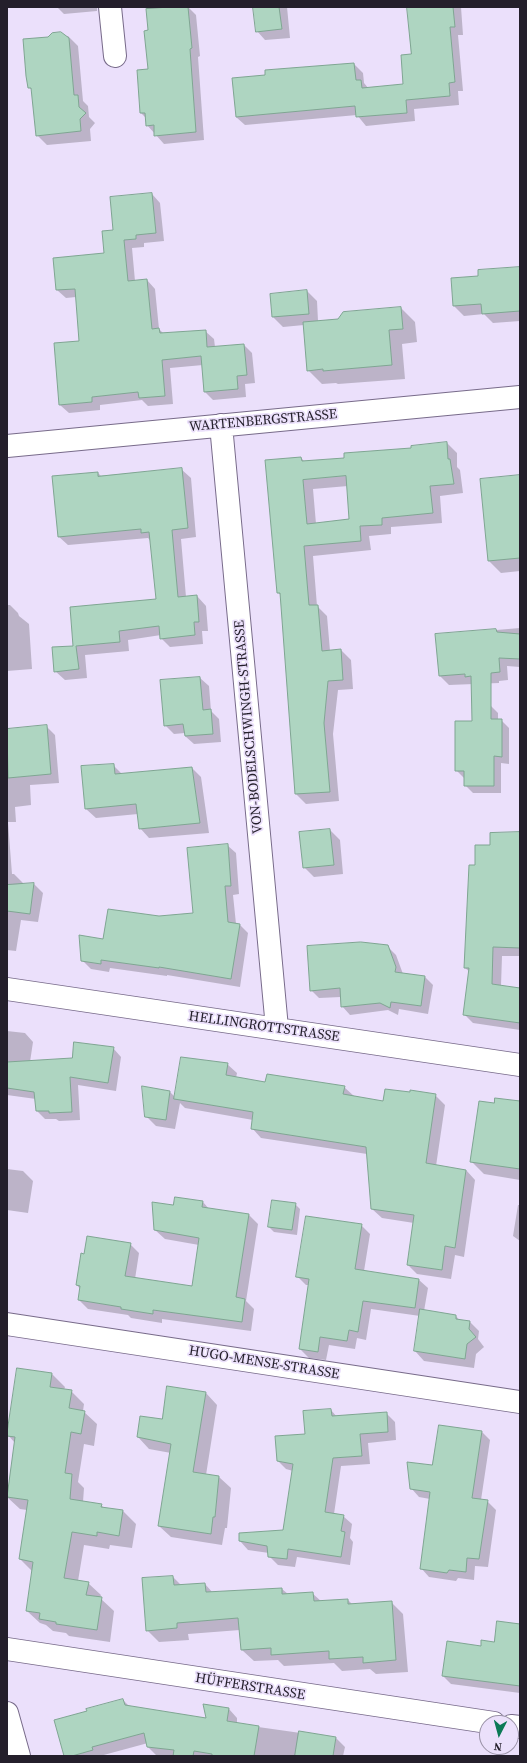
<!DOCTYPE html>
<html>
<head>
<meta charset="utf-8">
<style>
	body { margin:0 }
	#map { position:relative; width:527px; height:1763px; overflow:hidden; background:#ebe0fb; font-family:"Source Serif 4",serif }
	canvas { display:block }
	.frame { position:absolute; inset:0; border:8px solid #241f2b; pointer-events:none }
	.north { position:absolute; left:479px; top:1715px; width:40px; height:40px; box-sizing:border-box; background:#ebe0fb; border:1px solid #9b93a8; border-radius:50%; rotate:186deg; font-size:11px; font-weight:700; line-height:16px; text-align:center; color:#241f2b }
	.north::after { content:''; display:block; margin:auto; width:14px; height:18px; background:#0b7a56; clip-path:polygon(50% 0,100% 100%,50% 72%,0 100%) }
</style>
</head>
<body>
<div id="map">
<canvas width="527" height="1763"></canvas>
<div class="frame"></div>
<div class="north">N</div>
</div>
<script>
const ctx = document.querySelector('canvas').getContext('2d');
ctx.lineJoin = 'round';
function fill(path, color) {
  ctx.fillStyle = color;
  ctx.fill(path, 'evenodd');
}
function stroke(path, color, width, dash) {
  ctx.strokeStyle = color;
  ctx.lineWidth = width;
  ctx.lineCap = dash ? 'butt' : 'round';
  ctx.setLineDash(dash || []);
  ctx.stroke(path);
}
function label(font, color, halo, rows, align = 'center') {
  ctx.font = font + ' "Source Serif 4",serif';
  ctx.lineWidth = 3.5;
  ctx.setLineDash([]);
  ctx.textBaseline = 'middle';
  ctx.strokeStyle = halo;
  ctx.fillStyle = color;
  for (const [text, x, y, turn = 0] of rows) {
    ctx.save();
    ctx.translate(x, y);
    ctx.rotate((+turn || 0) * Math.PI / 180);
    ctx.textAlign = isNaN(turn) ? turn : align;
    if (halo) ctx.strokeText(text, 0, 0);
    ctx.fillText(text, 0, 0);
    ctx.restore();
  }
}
fill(new Path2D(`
	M 57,7 L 97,7 L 97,11 L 64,14 Z
	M 147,7 L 188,7 L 196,15 L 200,56 L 198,57 L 204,140 L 164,144 L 147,125 L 146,118 L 141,113 L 138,71 L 149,70 L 149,31 Z
	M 254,7 L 287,7 L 290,38 L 265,40 L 257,31 Z
	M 408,7 L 461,7 L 463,35 L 458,35 L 463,91 L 458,91 L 459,105 L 414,109 L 415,121 L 366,126 L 357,115 L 245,125 L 236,117 L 266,76 L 354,64 L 363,73 L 364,83 L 369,89 L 404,85 L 413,55 Z
	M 68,36 L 78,46 L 83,101 L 88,106 L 89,117 L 95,123 L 90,129 L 91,141 L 47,145 L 37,135 L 32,90 L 29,87 L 24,40 Z
	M 152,194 L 160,203 L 164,241 L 144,243 L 144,247 L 132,248 L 135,281 L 147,280 L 155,289 L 159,329 L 164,334 L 205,331 L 214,339 L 215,347 L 244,345 L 252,353 L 255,383 L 245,384 L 246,397 L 213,400 L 205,392 L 203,365 L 170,368 L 173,404 L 148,406 L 142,400 L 100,405 L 100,410 L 69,413 L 60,405 L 80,342 L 76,297 L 66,298 L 57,290 L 105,254 L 114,231 Z
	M 520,268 L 520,321 L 493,323 L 484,314 L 464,316 L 454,306 L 452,279 L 479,277 Z
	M 307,291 L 317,301 L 318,321 L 338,320 L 401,308 L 415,322 L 417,342 L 402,344 L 405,379 L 338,384 L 336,383 L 322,384 L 308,370 L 304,325 L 283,327 L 273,317 Z
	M 447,443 L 457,453 L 457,467 L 460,470 L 463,493 L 440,496 L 442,523 L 391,527 L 391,534 L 369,536 L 371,550 L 313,556 L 317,606 L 327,616 L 330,651 L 341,650 L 351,660 L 353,689 L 338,690 L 333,734 L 339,801 L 306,804 L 296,794 L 281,595 L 278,593 L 301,458 L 305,462 L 345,459 ZM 348,486 L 350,519 L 316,524 L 313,489 Z
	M 181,469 L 191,478 L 196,537 L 181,539 L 186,597 L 197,596 L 206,606 L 208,631 L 202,631 L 203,644 L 170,647 L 161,638 L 161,635 L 128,640 L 129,651 L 85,655 L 87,678 L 65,680 L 55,671 L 75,647 L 157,600 L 151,541 L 148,538 L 68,545 L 58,536 L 98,473 L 101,476 Z
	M 520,476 L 520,571 L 501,573 L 489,561 Z
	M 7,605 L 10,605 L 18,613 L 19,616 L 29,624 L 32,669 L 7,671 L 7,683 Z
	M 520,628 L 520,667 L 507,666 L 508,680 L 499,681 L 499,683 L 449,685 L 440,676 L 437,635 Z
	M 200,678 L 209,686 L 211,711 L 219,719 L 221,742 L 194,744 L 185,736 L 185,733 L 174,734 L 165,725 Z
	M 490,705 L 498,713 L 498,720 L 501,720 L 509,728 L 509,764 L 501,763 L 501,793 L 473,793 L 465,785 L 464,778 L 456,770 L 473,722 Z
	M 46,726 L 55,735 L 59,783 L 30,785 L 31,805 L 15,807 L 16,822 L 8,822 L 12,874 L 14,874 L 23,883 L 23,885 L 34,884 L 43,893 L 38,922 L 21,920 L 16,951 L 7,950 L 7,730 Z
	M 113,765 L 122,774 L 192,768 L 201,777 L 209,833 L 149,838 L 140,828 L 138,814 L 96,818 L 86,809 Z
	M 330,830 L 340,840 L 343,874 L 314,877 L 304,867 Z
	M 227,845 L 236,853 L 239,894 L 233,895 L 236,924 L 240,925 L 248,933 L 240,987 L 167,975 L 167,976 L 110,968 L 109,972 L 91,969 L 82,960 L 104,940 L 159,917 L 194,914 Z
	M 520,914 L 520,956 L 502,956 L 501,986 L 520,989 L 520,1030 L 473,1023 L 464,1014 L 470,972 L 465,968 Z
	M 387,946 L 396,955 L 403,974 L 425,977 L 433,985 L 428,1014 L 399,1009 L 398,1015 L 388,1010 L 350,1015 L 342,1006 L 341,997 L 319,998 L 311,990 Z
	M 7,1031 L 25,1033 L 33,1042 L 30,1062 L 73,1059 L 113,1048 L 121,1057 L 116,1091 L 78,1085 L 80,1120 L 59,1121 L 56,1119 L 45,1119 L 37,1111 L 36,1099 L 7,1095 Z
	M 227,1064 L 237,1073 L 236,1078 L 266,1083 L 344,1087 L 354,1096 L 384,1102 L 435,1095 L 445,1105 L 436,1166 L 466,1170 L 475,1180 L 464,1257 L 455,1255 L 451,1279 L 417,1274 L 408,1265 L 414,1223 L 382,1218 L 372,1209 L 367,1154 L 261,1138 L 252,1128 L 253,1120 L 185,1108 L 180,1103 L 175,1129 L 156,1126 L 146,1116 L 170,1092 L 176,1098 Z
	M 495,1104 L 520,1104 L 520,1180 L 484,1174 L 471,1161 Z
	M 7,1169 L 23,1171 L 33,1181 L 28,1213 L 7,1210 Z
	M 203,1202 L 209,1209 L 249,1215 L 258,1224 L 246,1301 L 254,1309 L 251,1331 L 162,1319 L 162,1323 L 131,1318 L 128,1315 L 88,1309 L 79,1300 L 80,1289 L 77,1285 L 85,1255 L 130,1244 L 139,1253 L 135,1279 L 193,1287 L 199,1245 L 165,1239 L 155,1230 L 174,1206 Z
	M 295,1204 L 300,1209 L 297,1235 L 274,1232 L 269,1227 Z
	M 518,1205 L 520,1205 L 520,1241 L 513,1236 Z
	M 361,1225 L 370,1234 L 364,1271 L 419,1280 L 428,1288 L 424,1311 L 456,1316 L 460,1321 L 470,1322 L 479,1331 L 478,1339 L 484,1347 L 476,1354 L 474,1368 L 424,1361 L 415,1351 L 420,1316 L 371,1309 L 366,1340 L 357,1338 L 355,1349 L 329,1345 L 326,1360 L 309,1358 L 300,1349 L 309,1285 L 306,1285 L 297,1276 Z
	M 18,1369 L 52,1374 L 65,1387 L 64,1390 L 71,1391 L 84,1404 L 83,1411 L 97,1424 L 94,1446 L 84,1444 L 78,1482 L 84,1488 L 83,1502 L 101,1505 L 105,1509 L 123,1511 L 136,1524 L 132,1548 L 110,1545 L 109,1549 L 84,1545 L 78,1581 L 88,1583 L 101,1595 L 100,1598 L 114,1611 L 110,1642 L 69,1636 L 66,1633 L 53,1631 L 46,1625 L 40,1623 L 27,1611 L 33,1572 L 20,1559 L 27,1510 L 20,1509 L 7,1497 L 15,1443 L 8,1435 Z
	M 206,1393 L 217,1405 L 206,1475 L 219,1477 L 231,1488 L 227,1528 L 225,1528 L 222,1545 L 171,1537 L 159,1526 L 171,1453 L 149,1449 L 138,1437 Z
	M 331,1410 L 337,1417 L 386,1413 L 395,1422 L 396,1440 L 368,1443 L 370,1464 L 341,1466 L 334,1514 L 343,1516 L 352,1524 L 350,1538 L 353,1542 L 350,1565 L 297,1557 L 295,1567 L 278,1565 L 269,1556 L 269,1553 L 248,1550 L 240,1541 L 284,1531 L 293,1471 L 286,1469 L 278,1461 Z
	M 482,1432 L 490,1440 L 481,1500 L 487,1501 L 496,1510 L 488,1567 L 475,1566 L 474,1580 L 458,1578 L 456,1581 L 429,1577 L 421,1568 L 430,1499 L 419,1497 L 411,1488 L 433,1466 Z
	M 173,1577 L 182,1586 L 205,1584 L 213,1593 L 282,1589 L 288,1594 L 312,1593 L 322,1602 L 348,1600 L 353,1605 L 391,1602 L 403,1614 L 408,1672 L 376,1674 L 370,1669 L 342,1671 L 334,1663 L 284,1666 L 278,1660 L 254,1661 L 242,1650 L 240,1630 L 188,1634 L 189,1640 L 159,1642 L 147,1630 Z
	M 520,1640 L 520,1693 L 451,1684 L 443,1676 L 481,1647 L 495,1643 Z
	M 123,1700 L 130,1707 L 207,1719 L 229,1709 L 237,1718 L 237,1724 L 336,1738 L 345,1747 L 343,1756 L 157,1756 L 148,1747 L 148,1743 L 100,1756 L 64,1756 Z`), '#0003');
const building = new Path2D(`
	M 170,7 L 188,7 L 192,48 L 190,49 L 196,132 L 154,136 L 154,125 L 146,126 L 145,113 L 140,113 L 137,70 L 148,69 L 144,31 L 148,30 L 146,9 Z
	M 253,7 L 279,7 L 282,29 L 256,32 Z
	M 407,7 L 453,7 L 455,27 L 450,27 L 455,82 L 449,83 L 450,96 L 406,100 L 407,113 L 356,117 L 355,106 L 236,117 L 232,78 L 265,75 L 265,70 L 354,63 L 356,80 L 361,80 L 362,88 L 403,84 L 401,55 L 411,54 Z
	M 61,32 L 69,38 L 74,95 L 78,95 L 79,107 L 86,113 L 80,119 L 81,131 L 36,136 L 31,88 L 28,88 L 26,76 L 23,39 L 48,37 L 52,33 Z
	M 152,193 L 156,233 L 136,235 L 136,239 L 124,240 L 128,281 L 147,279 L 152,329 L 159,328 L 160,333 L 206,330 L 207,347 L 244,344 L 247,375 L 237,376 L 238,389 L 204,392 L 201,356 L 162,360 L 165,396 L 139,398 L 138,392 L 92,397 L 92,402 L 59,405 L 54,343 L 79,341 L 75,289 L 56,290 L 53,258 L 104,253 L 102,231 L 113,230 L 110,197 Z
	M 520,267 L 520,311 L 482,314 L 481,304 L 453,306 L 451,278 L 478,276 L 478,270 Z
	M 307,290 L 309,314 L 272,317 L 270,294 Z
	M 401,307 L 403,329 L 389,330 L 392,365 L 323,371 L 323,369 L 307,371 L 303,322 L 338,319 L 343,312 Z
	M 447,442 L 448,459 L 450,459 L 454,484 L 430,486 L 433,513 L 382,518 L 382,525 L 360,526 L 361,541 L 304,546 L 309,605 L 318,605 L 322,651 L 341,649 L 343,680 L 328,681 L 324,723 L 330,792 L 295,794 L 280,593 L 277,593 L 265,460 L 301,457 L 302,461 L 344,458 L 344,453 L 411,448 L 411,446 ZM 346,476 L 349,519 L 307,524 L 303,480 Z
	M 182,468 L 188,528 L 172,530 L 178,597 L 197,595 L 199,622 L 194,622 L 195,635 L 160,639 L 159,626 L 119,631 L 120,642 L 76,646 L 79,669 L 54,672 L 52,647 L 73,646 L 70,607 L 156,599 L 149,532 L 141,533 L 141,529 L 58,537 L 52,476 L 98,472 L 98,476 Z
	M 520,475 L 520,558 L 488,561 L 480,479 Z
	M 496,629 L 497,632 L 520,634 L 520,659 L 499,658 L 500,672 L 491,673 L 491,719 L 502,719 L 502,757 L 494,756 L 494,786 L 464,786 L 464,771 L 455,771 L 455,721 L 472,721 L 471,676 L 465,677 L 465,674 L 439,676 L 435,634 Z
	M 200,677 L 203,710 L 211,709 L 213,734 L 185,736 L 183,724 L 164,726 L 160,680 Z
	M 47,725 L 51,774 L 8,778 L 7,729 Z
	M 114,764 L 115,774 L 192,767 L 200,823 L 139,829 L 136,804 L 85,809 L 81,766 Z
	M 330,829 L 334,865 L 303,868 L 299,832 Z
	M 520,832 L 520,948 L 493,947 L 492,984 L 520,988 L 520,1023 L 463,1015 L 469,968 L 464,968 L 469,865 L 475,865 L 475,845 L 490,845 L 490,833 Z
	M 228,844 L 231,886 L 225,886 L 228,922 L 240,924 L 231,979 L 159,967 L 159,968 L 101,960 L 101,964 L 81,961 L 79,935 L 103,939 L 108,909 L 159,916 L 193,913 L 187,848 Z
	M 34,883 L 30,914 L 7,911 L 7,885 Z
	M 361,942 L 388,945 L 396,967 L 395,972 L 425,976 L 421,1006 L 391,1002 L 390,1008 L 380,1003 L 341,1007 L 340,988 L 310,991 L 307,946 Z
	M 74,1042 L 114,1047 L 108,1083 L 70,1077 L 72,1112 L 49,1113 L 49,1111 L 36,1111 L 34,1092 L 7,1088 L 7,1062 L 72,1058 Z
	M 181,1057 L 228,1063 L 226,1075 L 265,1082 L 267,1074 L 345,1086 L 343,1094 L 383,1101 L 385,1089 L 410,1092 L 410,1090 L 436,1094 L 426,1163 L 466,1170 L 455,1248 L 445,1246 L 442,1270 L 407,1265 L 414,1215 L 371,1209 L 366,1147 L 251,1129 L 253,1112 L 174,1099 Z
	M 142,1086 L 170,1091 L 166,1120 L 145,1117 Z
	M 495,1098 L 520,1101 L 520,1169 L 470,1162 L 479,1101 L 494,1103 Z
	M 175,1197 L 203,1201 L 202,1207 L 249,1214 L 236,1297 L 245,1299 L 242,1322 L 153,1310 L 153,1314 L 121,1309 L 121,1307 L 78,1300 L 80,1286 L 76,1285 L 81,1253 L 84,1254 L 87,1236 L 131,1243 L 125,1276 L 192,1286 L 199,1238 L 154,1230 L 152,1202 L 173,1205 Z
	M 272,1200 L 296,1203 L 292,1230 L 268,1227 Z
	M 306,1216 L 362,1224 L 355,1269 L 419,1279 L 415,1308 L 363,1301 L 358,1332 L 349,1330 L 347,1341 L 320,1337 L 318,1352 L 299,1349 L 309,1279 L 296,1277 Z
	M 420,1309 L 456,1315 L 456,1319 L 470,1321 L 469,1329 L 476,1337 L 467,1344 L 465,1359 L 414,1351 Z
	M 17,1368 L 52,1373 L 50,1387 L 72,1390 L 69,1408 L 85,1411 L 81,1434 L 71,1432 L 65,1473 L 72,1474 L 70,1499 L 102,1504 L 101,1507 L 123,1510 L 119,1536 L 97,1532 L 97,1536 L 72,1532 L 64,1578 L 89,1582 L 86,1595 L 102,1597 L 97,1630 L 56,1624 L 56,1622 L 39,1619 L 40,1613 L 26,1611 L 33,1562 L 19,1559 L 28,1500 L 7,1497 L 15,1437 L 7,1436 L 7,1433 Z
	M 167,1386 L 206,1392 L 193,1472 L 219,1476 L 215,1517 L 213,1517 L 211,1534 L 158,1526 L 171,1444 L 137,1437 L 140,1416 L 162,1419 Z
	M 331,1409 L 332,1416 L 387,1412 L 388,1432 L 360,1434 L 362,1456 L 333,1458 L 325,1512 L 344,1515 L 341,1531 L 345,1532 L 341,1557 L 288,1549 L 287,1559 L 268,1557 L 267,1546 L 239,1541 L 239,1533 L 283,1530 L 293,1464 L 277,1461 L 275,1436 L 305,1434 L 303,1411 Z
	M 439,1425 L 482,1431 L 472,1498 L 488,1500 L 479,1559 L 467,1558 L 466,1572 L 449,1570 L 447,1573 L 420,1569 L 430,1492 L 410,1489 L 407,1462 L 432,1465 Z
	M 173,1576 L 174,1585 L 205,1583 L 206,1592 L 282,1588 L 282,1594 L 313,1592 L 314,1601 L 348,1599 L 348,1604 L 392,1601 L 396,1660 L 363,1663 L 363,1657 L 329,1659 L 329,1651 L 271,1655 L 271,1648 L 241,1650 L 238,1618 L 177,1623 L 177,1628 L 146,1631 L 142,1578 Z
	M 497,1621 L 520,1624 L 520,1686 L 442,1676 L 447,1641 L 481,1646 L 481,1640 L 494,1642 Z
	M 123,1699 L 125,1705 L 206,1718 L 203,1704 L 229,1708 L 227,1721 L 259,1726 L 254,1756 L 212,1756 L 212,1754 L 194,1751 L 193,1756 L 173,1756 L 174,1750 L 147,1747 L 144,1733 L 92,1747 L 93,1750 L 72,1756 L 64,1756 L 54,1720 L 87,1711 L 86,1709 Z
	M 299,1731 L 336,1737 L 333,1756 L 295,1756 Z`);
fill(building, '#aed5c1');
stroke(building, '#7fa592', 1);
const minor = new Path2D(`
	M 110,7 L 115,56
	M 221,425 L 277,1028
	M 7,446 L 520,397
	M 7,989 L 520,1065
	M 7,1324 L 520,1402
	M 7,1649 L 494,1723
	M 7,1713 L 19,1756
	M 511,1726 L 520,1727`);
stroke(minor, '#786b8a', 24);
stroke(minor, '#fff', 22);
label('14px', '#241f2b', '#ebe0fb', [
	["WARTENBERGSTRASSE",263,421,-5],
	["VON-BODELSCHWINGH-STRASSE",249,727,-95],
	["HELLINGROTTSTRASSE",264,1027,8],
	["HUGO-MENSE-STRASSE",264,1363,9],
	["HÜFFERSTRASSE",250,1687,9]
]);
</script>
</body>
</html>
